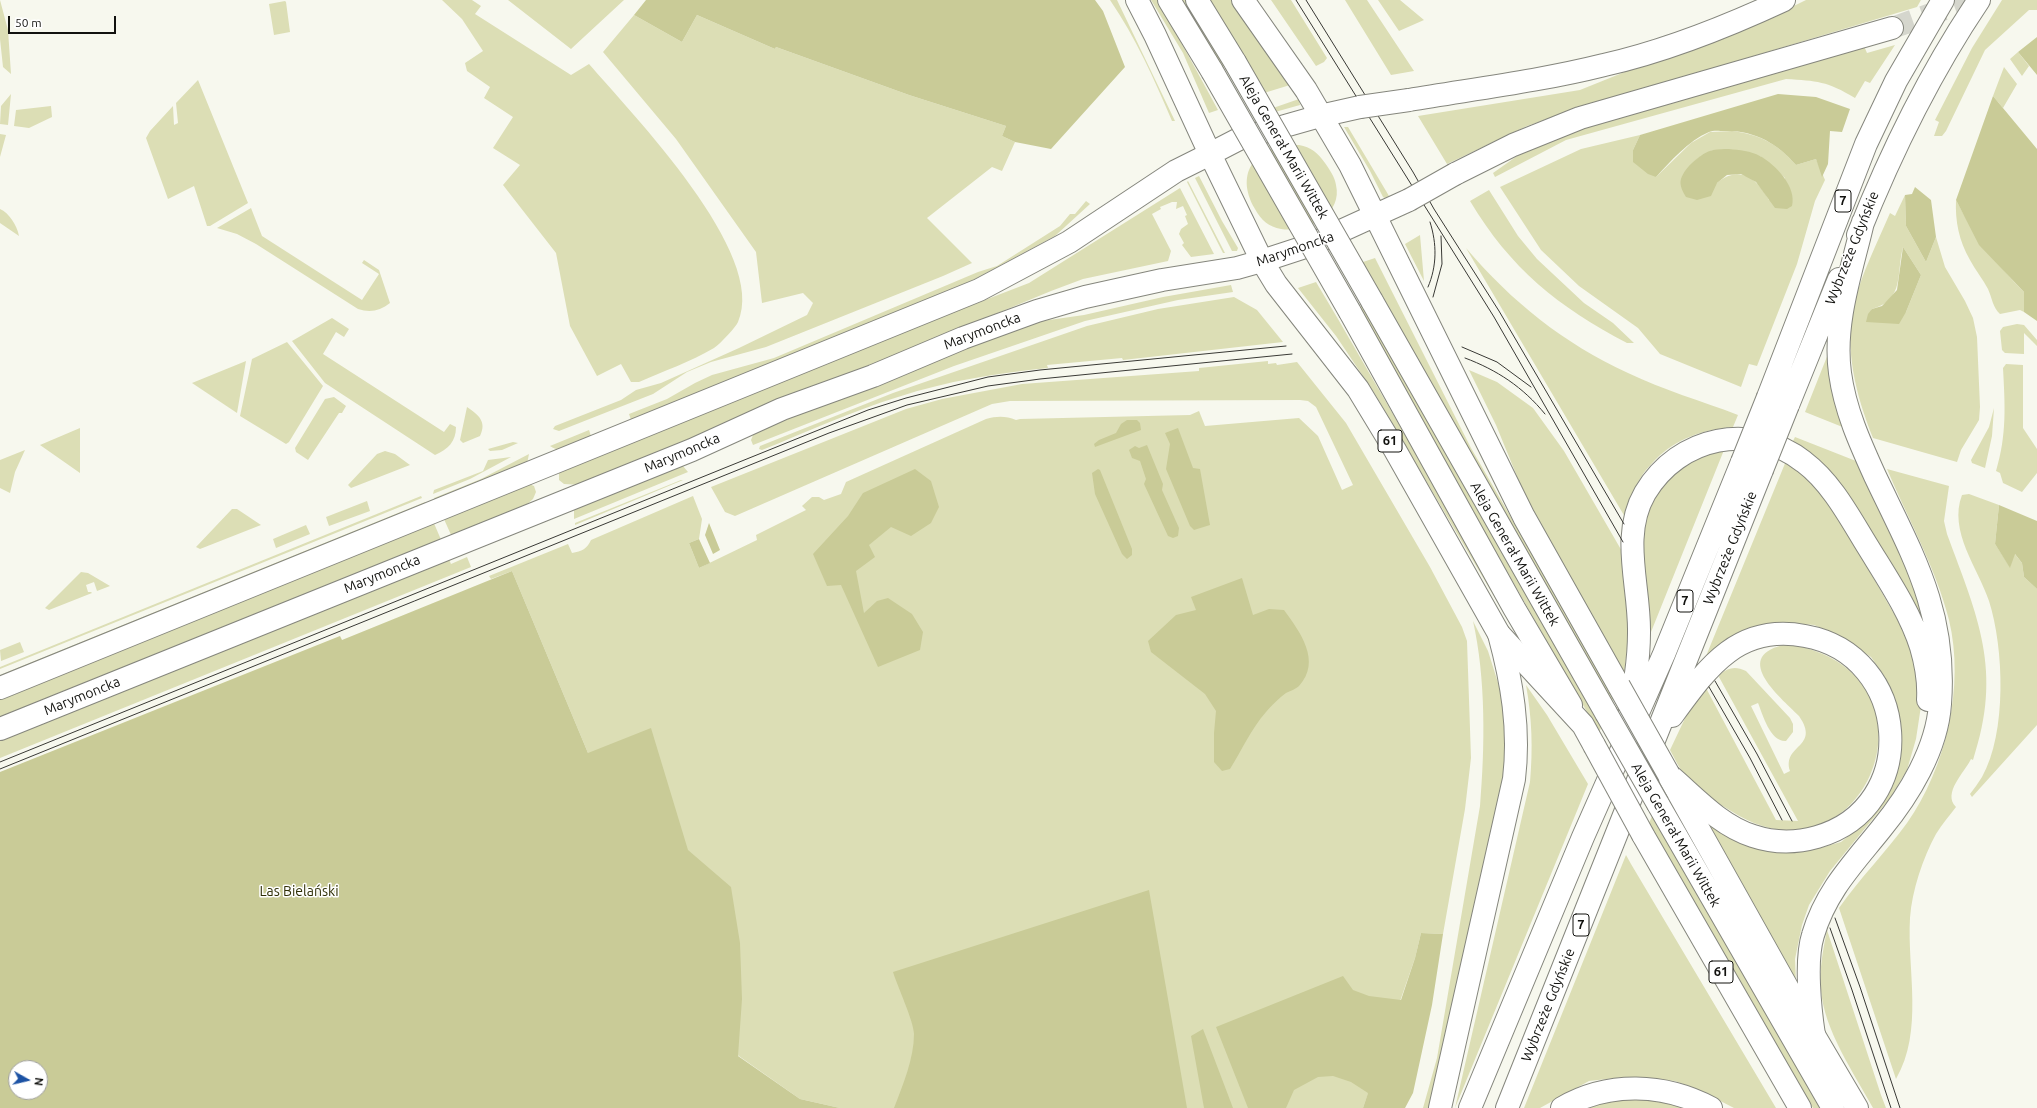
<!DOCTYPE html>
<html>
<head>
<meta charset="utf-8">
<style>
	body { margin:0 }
	#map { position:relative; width:2037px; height:1108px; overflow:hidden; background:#f7f8ee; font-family:Ubuntu,sans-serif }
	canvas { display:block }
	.north { position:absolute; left:8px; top:1060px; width:40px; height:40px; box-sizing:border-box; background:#fff; border:1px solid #a0a09f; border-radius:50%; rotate:98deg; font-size:11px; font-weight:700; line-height:16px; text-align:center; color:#12120f }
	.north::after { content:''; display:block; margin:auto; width:14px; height:18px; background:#1c52a4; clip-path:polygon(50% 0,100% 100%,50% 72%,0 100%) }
	.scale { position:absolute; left:8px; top:16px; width:108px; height:18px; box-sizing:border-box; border:2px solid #12120f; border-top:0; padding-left:5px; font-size:12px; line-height:14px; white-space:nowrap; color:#12120f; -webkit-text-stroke:3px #fff; paint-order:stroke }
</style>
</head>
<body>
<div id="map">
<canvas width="2037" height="1108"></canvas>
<div class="north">N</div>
<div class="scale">50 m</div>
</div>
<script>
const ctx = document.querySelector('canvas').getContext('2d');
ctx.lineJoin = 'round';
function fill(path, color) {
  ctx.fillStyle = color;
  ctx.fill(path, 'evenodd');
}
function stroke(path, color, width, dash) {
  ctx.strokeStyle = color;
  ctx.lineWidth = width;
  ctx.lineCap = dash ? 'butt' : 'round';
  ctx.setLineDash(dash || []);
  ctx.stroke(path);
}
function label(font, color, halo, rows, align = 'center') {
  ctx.font = font + ' Ubuntu,sans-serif';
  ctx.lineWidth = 3;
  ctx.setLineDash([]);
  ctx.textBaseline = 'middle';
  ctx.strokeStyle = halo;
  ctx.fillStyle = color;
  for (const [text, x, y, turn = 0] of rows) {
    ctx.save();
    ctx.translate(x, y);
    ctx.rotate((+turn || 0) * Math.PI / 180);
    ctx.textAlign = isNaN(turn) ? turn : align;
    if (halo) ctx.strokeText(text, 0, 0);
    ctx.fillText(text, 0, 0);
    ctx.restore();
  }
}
fill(new Path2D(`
	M 0,0 L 8,30 L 11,74 L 3,67 L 0,39 Z
	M 442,0 L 472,0 L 481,6 L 475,14 L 571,75 L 589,64 C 631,113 769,254 738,322 C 736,327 719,345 714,348 C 690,362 664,371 639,382 L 631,382 L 621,364 L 597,376 L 570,326 L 556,253 L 503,185 L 520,165 L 493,148 L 513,117 L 484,98 L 490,87 L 467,71 L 465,63 L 483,51 L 462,19 Z
	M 508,0 L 624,0 L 571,49 Z
	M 1110,0 L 1117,0 L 1175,121 L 1172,121 C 1154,79 1136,38 1110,0 Z
	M 1151,0 L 1158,0 L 1218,110 L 1209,113 L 1183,53 Z
	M 1180,0 L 1187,0 L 1225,66 L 1220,68 Z
	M 1210,0 L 1232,0 L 1290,85 L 1264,93 Z
	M 1271,0 L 1291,0 L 1327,58 L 1324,62 L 1316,66 Z
	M 1345,0 L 1367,0 L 1414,71 L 1391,75 Z
	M 1378,0 L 1400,0 L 1424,20 L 1399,31 Z
	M 1806,0 L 1921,0 L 1917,7 L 1567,112 L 1527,126 L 1447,164 L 1418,116 L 1580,90 L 1647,63 L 1749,28 Z
	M 2002,0 L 2037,0 L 2037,10 L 2029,10 L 1985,50 L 1946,131 L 1942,136 L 1934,136 L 1939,122 L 1935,120 L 1972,48 Z
	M 285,1 L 286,2 L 290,32 L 274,35 L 269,4 Z
	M 634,15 L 682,42 L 697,15 L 775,49 L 776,47 L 909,95 L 1006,126 L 1002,136 L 1015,142 L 1002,171 L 992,167 L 927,218 L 972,263 L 943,276 L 766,347 L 711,362 L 687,372 L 653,394 L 559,431 L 553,429 L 555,426 L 621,400 L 636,390 L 661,383 L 739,348 L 807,315 L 813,303 L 803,293 L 762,303 L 756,252 L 676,139 L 603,52 Z
	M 1895,45 L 1870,83 L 1865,81 L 1855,98 C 1827,81 1817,81 1786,79 L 1566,140 L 1495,177 L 1493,173 L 1530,147 L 1546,139 L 1864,46 L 1867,53 Z
	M 2018,52 L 2029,66 L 2022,76 L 2010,59 Z
	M 2004,67 L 2017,84 L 2003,108 L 1993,96 Z
	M 198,80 L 248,203 L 210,226 L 207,226 L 194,186 L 168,199 L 146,138 L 150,131 L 173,106 L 174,125 L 178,123 L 176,103 Z
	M 11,94 L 8,125 L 0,124 L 1,106 Z
	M 1299,99 L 1300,105 L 1275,112 L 1273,108 Z
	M 51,106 L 52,117 L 29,128 L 14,126 L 16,110 Z
	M 1344,127 L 1348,127 L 1389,196 L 1385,198 L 1383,197 L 1370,171 Z
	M 1732,131 C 1759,134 1778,144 1796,165 L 1816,159 L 1825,180 L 1815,201 L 1797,264 L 1757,366 L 1749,364 L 1741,387 L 1660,354 L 1638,328 L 1579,286 L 1541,250 L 1500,187 L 1581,149 L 1640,135 L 1633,150 L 1656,177 L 1691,143 L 1710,132 ZM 1713,150 L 1760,156 L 1785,178 L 1769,200 C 1756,177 1739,165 1717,183 L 1689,167 L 1698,158 Z
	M 0,134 L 6,135 L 0,157 Z
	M 1299,145 C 1311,147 1318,153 1325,163 C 1329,169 1335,177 1336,185 C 1343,215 1306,233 1281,229 C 1269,227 1261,220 1255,209 C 1233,171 1258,144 1299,145 Z
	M 1199,176 L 1222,221 L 1238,248 L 1237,251 L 1232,251 L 1195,178 Z
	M 1188,181 L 1225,253 L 1223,253 L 1187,182 Z
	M 1180,188 L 1214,254 L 1191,257 L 1182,245 L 1184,243 L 1179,234 L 1181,229 L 1188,224 L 1185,216 L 1187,215 L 1183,206 L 1176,209 L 1177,202 L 1172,202 L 1160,207 L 1161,209 L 1152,214 L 1171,251 L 1168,261 L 1083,279 L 1051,291 L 582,485 L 564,484 L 559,480 L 559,471 L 822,363 L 1029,283 Z
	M 1489,190 L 1518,236 L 1537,259 L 1584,303 L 1613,323 L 1634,343 L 1627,343 C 1558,307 1510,268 1470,201 Z
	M 1905,195 L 1906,226 L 1926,262 L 1936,237 L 1945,267 L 1965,301 L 1973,318 L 1977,337 L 1980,407 L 1979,420 L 1961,450 L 1957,462 L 1873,438 C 1856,395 1844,350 1854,304 C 1861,275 1878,241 1890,213 L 1895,216 ZM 1903,247 L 1921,275 L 1906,312 L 1875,322 L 1867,322 L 1872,309 C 1905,300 1896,273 1903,247 Z
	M 1956,200 C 1973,234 1997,265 2024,292 L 2024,312 L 2020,310 L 2000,314 C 1993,308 1992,298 1988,289 C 1983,279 1975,270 1970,260 C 1959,241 1955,221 1956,200 Z
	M 1086,201 L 1090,204 L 1055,236 L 960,287 L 632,423 L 629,414 L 667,399 L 695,383 L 712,375 L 774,358 L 978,272 L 997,266 L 1060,226 L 1070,214 L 1075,214 Z
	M 251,208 L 262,236 L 362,300 L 379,274 L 362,263 L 364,260 L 379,270 L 390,303 C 380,311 370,313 358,309 L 256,244 L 237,234 L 217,228 Z
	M 0,209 C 9,213 17,225 19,236 L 0,223 Z
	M 1420,235 L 1424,281 L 1405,244 Z
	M 1466,248 C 1512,302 1563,343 1628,373 C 1663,390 1702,401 1738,415 L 1733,427 C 1702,430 1677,438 1655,460 C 1651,465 1646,469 1643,474 C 1634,487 1630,502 1625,517 Z
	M 1375,258 L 1471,448 L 1614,696 L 1611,703 L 1360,263 Z
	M 1316,282 L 1338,319 L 1515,625 L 1512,627 L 1375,394 L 1336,336 L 1298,288 Z
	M 1231,285 L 1233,292 L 1178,300 L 1085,321 L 954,366 L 753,445 L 751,440 L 753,435 L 757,431 L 899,376 L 939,357 L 1035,322 L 1084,315 L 1163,297 Z
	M 1234,297 L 1257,310 L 1283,342 L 1123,360 L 1122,358 L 1047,365 L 1048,368 C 997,373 947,381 898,397 C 852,411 807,432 762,450 L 759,449 L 760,446 L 893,393 L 1087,326 L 1158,309 Z
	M 1362,306 L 1602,725 L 1599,733 L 1357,308 Z
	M 332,318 L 349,329 L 344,337 L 336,332 L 323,354 L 444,432 L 450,424 L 456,427 C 456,442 448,449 435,455 L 325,383 L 292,341 Z
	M 2017,324 L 2024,325 L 2037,340 L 2037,346 L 2024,333 L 2024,354 L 2005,353 L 2002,350 L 2000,331 L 2003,327 Z
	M 287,342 L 323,386 L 289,442 L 286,444 L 240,416 L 252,359 Z
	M 1830,349 L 1845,428 L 1805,412 Z
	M 246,361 L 237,413 L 192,383 Z
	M 1268,361 L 1268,364 L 1276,363 L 1277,365 L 1297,362 L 1346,423 L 1430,567 L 1462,627 L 1467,641 L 1471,758 L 1465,809 L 1443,934 L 1421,933 L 1415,958 L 1363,1108 L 840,1108 L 800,1099 L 689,1021 L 588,753 L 512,571 L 491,579 L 489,576 L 568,544 L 572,553 C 582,551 587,549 591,540 L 693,496 L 702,519 L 699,539 L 689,543 L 699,568 L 757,540 L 756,535 L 806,510 L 802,506 L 812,497 L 819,497 L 824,500 L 841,494 L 846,482 L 986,419 C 997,416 1006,416 1016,420 L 1020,419 L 1190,415 L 1199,411 L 1205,426 L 1299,418 L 1318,436 L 1342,490 L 1353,485 L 1316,407 L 1308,401 L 1300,400 L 1010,401 L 992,404 L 735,516 L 725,512 L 711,487 L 906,409 L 942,399 L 1022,384 L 1199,371 L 1199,368 Z
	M 2006,364 L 2023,365 L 2023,428 L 2037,449 L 2037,473 L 2022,492 L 2003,483 L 2000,473 L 1996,471 C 2007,435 2005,405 2003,368 Z
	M 1469,370 L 1497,382 L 1533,408 L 1564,451 L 1623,553 L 1630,622 L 1624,675 L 1523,491 L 1496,425 Z
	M 334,397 L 346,406 L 342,413 L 339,413 L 308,460 L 296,452 L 295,448 L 325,399 Z
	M 467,407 C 479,415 487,422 480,436 L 463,443 L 460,440 Z
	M 1994,408 L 1992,436 L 1985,468 L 1972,463 L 1971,460 L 1989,427 Z
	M 80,428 L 80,473 L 40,445 Z
	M 589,430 L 592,439 C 579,444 562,455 550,446 Z
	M 1795,437 L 1856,461 L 1914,581 L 1932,650 L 1842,489 C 1827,467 1815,456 1793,441 Z
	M 513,442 L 518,443 L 502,450 L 490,451 L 488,449 Z
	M 25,450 L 15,472 L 10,493 L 0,488 L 0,460 Z
	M 1724,450 L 1649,637 C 1646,600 1635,539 1649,505 C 1656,488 1673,469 1689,459 C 1698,453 1714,452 1724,450 Z
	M 385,451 L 395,454 L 410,465 L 351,488 L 348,485 L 377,454 Z
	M 529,454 L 527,464 L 435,503 L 434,498 L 481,479 Z
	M 511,457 L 470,479 L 433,494 L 434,490 L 483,471 L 488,460 Z
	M 1786,461 L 1792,463 L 1821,491 L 1841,521 L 1898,621 L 1913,653 L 1921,706 L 1916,739 L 1907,770 L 1890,798 L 1830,871 L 1809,905 L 1802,925 L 1795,959 L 1796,983 L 1702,818 L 1788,851 L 1816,849 L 1841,842 L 1861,826 L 1887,792 L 1896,774 L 1900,742 L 1894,697 L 1885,677 L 1871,657 L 1838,635 L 1814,625 L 1784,622 L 1765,625 L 1704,661 Z
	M 673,466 L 683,466 L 688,472 L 574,519 L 574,508 Z
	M 1887,469 L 1949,486 L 1944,521 L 1947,534 C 1978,618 2003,670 1973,760 L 1971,759 C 1965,772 1942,793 1956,807 C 1950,815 1942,824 1936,834 C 1923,858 1912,890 1910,918 C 1907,970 1924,1031 1896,1079 L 1839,908 C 1860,878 1886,852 1907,823 C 1946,768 1965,686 1949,620 C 1936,568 1908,519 1887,469 Z
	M 681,480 L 683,480 L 575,525 L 575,523 Z
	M 527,483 L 534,486 L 536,492 L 533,499 L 524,507 L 452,537 L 443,517 Z
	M 1969,494 L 1999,505 L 1995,544 L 2010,567 L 2014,553 L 2022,563 L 2024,577 L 2037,589 L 2037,725 L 1972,797 L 1970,794 C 1974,789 1978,783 1982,777 C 2007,733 2004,648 1989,601 C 1978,568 1948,531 1962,495 Z
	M 421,496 L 422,498 L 0,669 L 0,667 Z
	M 367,501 L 370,511 L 329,526 L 326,517 Z
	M 425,502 L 427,506 L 0,679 L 0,675 Z
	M 232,509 L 237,509 L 261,525 L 200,549 L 196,547 Z
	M 433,521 L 442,542 L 0,720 L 0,697 Z
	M 306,525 L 310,534 L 276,548 L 273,539 Z
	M 448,557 L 451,564 L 467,557 L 471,567 L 0,758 L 0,741 L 34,726 Z
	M 81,572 L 88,573 L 110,586 L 97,591 L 94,582 L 86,585 L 88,592 L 91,592 L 92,593 L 49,610 L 45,608 Z
	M 1473,621 L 1488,651 L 1505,705 L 1510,756 L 1432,1108 L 1423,1108 L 1437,1058 L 1480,806 C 1485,747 1486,679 1473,621 Z
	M 20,642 L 24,652 L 1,661 L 0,650 Z
	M 1788,644 C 1955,672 1865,897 1731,811 C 1716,802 1699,791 1687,778 C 1680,770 1675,759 1670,750 L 1688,712 L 1706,688 L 1776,820 L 1798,821 L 1719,677 L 1720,674 C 1729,667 1736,666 1746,671 L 1790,718 L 1793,724 L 1793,732 L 1786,741 C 1770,742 1763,715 1758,703 L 1751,706 L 1784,774 L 1790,771 C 1782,744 1821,748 1799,716 C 1779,696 1729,655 1788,644 Z
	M 1526,685 L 1547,715 L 1588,784 L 1455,1108 L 1530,782 C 1533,749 1532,718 1526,685 Z
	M 1653,814 L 1823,1108 L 1813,1108 L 1649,823 Z
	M 1626,855 L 1631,864 L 1776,1108 L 1734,1108 L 1697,1089 L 1675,1081 L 1625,1077 L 1589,1081 L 1540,1108 L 1524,1108 Z
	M 1827,930 L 1881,1095 L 1886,1108 L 1873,1108 C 1854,1073 1824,1030 1821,990 C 1819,970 1823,950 1827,930 Z
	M 1641,1099 L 1666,1102 L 1684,1108 L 1589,1108 L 1609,1101 Z`), '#dcdeb5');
fill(new Path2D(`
	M 646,0 L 1095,0 L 1103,11 L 1125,67 L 1051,149 L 1015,142 L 1002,136 L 1006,126 L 909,95 L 776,47 L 775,49 L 697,15 L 682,42 L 634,15 Z
	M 2037,37 L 2037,75 L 2018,52 Z
	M 1778,94 L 1816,97 L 1850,109 L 1842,132 L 1830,131 L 1828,164 L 1822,177 L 1816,159 L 1796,165 C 1777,143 1754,130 1724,131 C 1720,131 1713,130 1709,132 C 1688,141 1671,161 1656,177 L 1648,174 L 1633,162 L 1633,150 L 1640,135 Z
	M 1993,96 L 2037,149 L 2037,321 L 2024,312 L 2024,292 L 1979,245 L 1956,200 Z
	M 1729,149 C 1739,150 1751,151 1760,156 C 1776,165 1797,187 1792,206 L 1787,209 L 1775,208 L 1756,182 L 1741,174 L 1727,175 L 1717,183 L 1711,196 L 1697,200 L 1686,197 C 1683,192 1679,185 1681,179 C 1685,167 1701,153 1713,150 C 1718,149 1724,149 1729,149 Z
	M 1915,187 L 1931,200 L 1936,237 L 1926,262 L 1906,226 L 1905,195 L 1912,194 Z
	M 1903,247 L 1921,275 L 1906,312 L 1899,324 L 1866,322 L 1868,314 L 1872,309 L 1882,306 L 1897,290 Z
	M 1127,420 L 1137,420 L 1140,423 L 1141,430 L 1095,447 L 1094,444 L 1099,440 L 1116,433 L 1121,424 Z
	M 1178,428 L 1193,468 L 1200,469 L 1210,525 L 1194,530 L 1190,526 L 1166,469 L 1170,444 L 1165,433 Z
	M 1147,445 L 1163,484 L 1162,490 L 1179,528 L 1178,536 L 1173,538 L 1168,536 L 1144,484 L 1146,479 L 1140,461 L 1132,458 L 1129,450 L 1135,446 L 1139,448 Z
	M 915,469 L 931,481 L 939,507 L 931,523 L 911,536 L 891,527 L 869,545 L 875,557 L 856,571 L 864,613 L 877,601 L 888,598 L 912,614 L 923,632 L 920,650 L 878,667 L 841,585 L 827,586 L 813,554 L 848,516 L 863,493 Z
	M 1098,469 L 1100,470 L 1132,549 L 1132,555 L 1127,559 L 1122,554 L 1095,494 L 1092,473 Z
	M 1999,505 L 2037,521 L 2037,589 L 2024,577 L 2022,563 L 2015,554 L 2010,568 L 1995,544 Z
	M 709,523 L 720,550 L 713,554 L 705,535 Z
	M 699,539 L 710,563 L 699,568 L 689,543 Z
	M 512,571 L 588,753 L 651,728 L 688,850 L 731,887 L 740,943 L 742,999 L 738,1056 L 800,1099 L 840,1108 L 0,1108 L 0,772 L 340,636 L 342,640 ZM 16,1068 L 40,1068 L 40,1092 L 16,1092 Z
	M 1242,578 L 1253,615 L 1269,609 L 1284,610 C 1300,632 1322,661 1299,686 C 1296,689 1290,691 1286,693 C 1279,698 1271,706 1266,712 C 1251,729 1242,750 1230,769 L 1222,771 L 1214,762 L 1214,733 L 1216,711 L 1205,694 L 1151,652 L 1148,641 L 1176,615 L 1196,610 L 1191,597 Z
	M 1149,890 L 1187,1108 L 894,1108 C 903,1085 914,1058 914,1034 C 914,1022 897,985 893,972 Z
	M 1421,933 L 1443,934 L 1432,1005 L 1413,1093 L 1405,1108 L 1363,1108 L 1368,1093 L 1351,1082 L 1333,1076 L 1318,1077 L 1294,1090 L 1286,1108 L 1248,1108 L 1216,1027 L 1343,976 L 1353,990 L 1369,996 L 1401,1000 L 1415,958 Z
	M 1203,1029 L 1233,1108 L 1204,1108 L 1191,1036 Z`), '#c9cb97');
stroke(new Path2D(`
	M 1892,28 L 1970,0`), '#d5d6cd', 22, [22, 11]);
const secondary = new Path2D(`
	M 1169,0 L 1212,71
	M 1197,0 L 1235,62
	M 1243,0 L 1306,90 L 1350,165 L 1524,517 L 1619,686
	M 1372,301 L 1606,713
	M 1350,312 L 1514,608 L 1571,705
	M 0,688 L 979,290 L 1069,242 L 1176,171 L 1210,154 L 1155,35 L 1137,0
	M 0,729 L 692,450 L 782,409 L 873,376 L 963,338 L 1037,311 L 1085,297 L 1162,280 L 1237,268 L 1262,261 L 1308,246 L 1376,215
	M 1670,778 L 1814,1035
	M 1658,804 L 1833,1108`);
const primary = new Path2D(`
	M 1320,116 L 1239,139 L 1210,154 L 1262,261 L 1276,284 L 1358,389 L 1395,450 L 1499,634 L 1583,725 L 1594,745
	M 1643,835 L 1800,1108
	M 1814,1035 L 1857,1108`);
const trunk = new Path2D(`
	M 1409,100 C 1474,89 1540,81 1604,65 C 1666,51 1726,27 1784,0
	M 1320,116 L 1360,107
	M 1455,174 L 1513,145 L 1580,118 L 1892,28
	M 1376,215 L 1409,200
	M 1858,235 C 1891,152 1929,74 1979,0
	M 1768,397 L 1866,144 L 1896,81 L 1943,0
	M 1788,405 L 1839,279
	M 1625,738 C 1631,703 1639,668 1639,633 C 1640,586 1620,536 1645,493 C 1679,436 1752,421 1804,462 C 1832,483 1850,518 1868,547 C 1887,578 1910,612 1921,647 C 1926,664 1929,683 1928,700
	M 1669,775 C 1695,797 1719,825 1753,836 C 1774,843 1796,843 1817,837 C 1922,807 1911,655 1805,636 C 1738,623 1707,668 1672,716
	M 1814,1035 C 1810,1009 1805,960 1813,935 C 1826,891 1853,864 1881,829 C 1909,795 1937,749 1940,704 C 1947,612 1913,556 1875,476 C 1860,443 1845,410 1840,373 C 1833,323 1852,270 1863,222
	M 1440,1108 L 1514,779 C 1520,729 1512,682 1499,634
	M 1470,1108 L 1583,837 L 1664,654 L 1742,462
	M 1507,1108 L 1762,470
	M 1562,1108 C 1608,1081 1664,1083 1711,1108`);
stroke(secondary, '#85867d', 24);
stroke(primary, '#85867d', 24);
stroke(trunk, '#85867d', 24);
stroke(secondary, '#fff', 22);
stroke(primary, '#fff', 22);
stroke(trunk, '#fff', 22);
stroke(new Path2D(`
	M 1296,0 L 1494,317 L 1623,542
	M 1306,0 L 1413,172 L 1434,209 L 1499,311 L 1624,524
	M 1428,287 C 1437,266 1437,244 1430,222
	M 1433,297 L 1442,264 L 1441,236
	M 1462,347 L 1497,362 L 1531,387
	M 1465,358 C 1497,370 1523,387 1545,414
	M 1715,681 L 1757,754 L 1792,821
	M 1709,687 L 1750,758 L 1782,820
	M 0,762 L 722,469 L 868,410 L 906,398 L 988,377 L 1040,370 L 1286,346
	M 0,769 L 829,433 L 907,405 L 988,386 L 1040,379 L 1292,354
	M 1835,918 L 1860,987 L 1900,1108
	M 1830,928 L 1852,990 L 1891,1108`), '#393935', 1);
const secondaryBridge = new Path2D(`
	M 1235,62 L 1372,301
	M 1212,71 L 1350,312
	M 1619,686 L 1669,775
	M 1606,713 L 1658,804`);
const primaryBridge = new Path2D(`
	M 1594,745 L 1643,835`);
const trunkBridge = new Path2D(`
	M 1360,107 L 1409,100
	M 1409,200 L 1455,174
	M 1742,462 L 1768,397
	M 1762,470 L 1788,405`);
stroke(secondaryBridge, '#85867d', 24, []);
stroke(primaryBridge, '#85867d', 24, []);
stroke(trunkBridge, '#85867d', 24, []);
stroke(secondaryBridge, '#fff', 22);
stroke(primaryBridge, '#fff', 22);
stroke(trunkBridge, '#fff', 22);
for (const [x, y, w] of [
	[1843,201,16],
	[1390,441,24],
	[1685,601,16],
	[1581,925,16],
	[1721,972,24]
]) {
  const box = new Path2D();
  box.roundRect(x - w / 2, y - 11, w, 22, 3);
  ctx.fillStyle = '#fff';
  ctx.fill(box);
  stroke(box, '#12120f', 1);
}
label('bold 13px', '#12120f', null, [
	["7",1843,201],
	["61",1390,441],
	["7",1685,601],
	["7",1581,925],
	["61",1721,972]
]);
label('14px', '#12120f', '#fff', [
	["Aleja Generał Marii Wittek",1284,147,60],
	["Wybrzeże Gdyńskie",1852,248,-68],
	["Marymoncka",1295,249,-19],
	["Marymoncka",982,331,-21],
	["Marymoncka",682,453,-23],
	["Wybrzeże Gdyńskie",1730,548,-68],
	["Aleja Generał Marii Wittek",1515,554,60],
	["Marymoncka",382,574,-22],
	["Marymoncka",82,696,-22],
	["Aleja Generał Marii Wittek",1676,835,60],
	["Wybrzeże Gdyńskie",1548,1005,-68]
]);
label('14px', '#2f2f05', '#fff', [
	["Las Bielański",299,891]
]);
</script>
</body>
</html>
